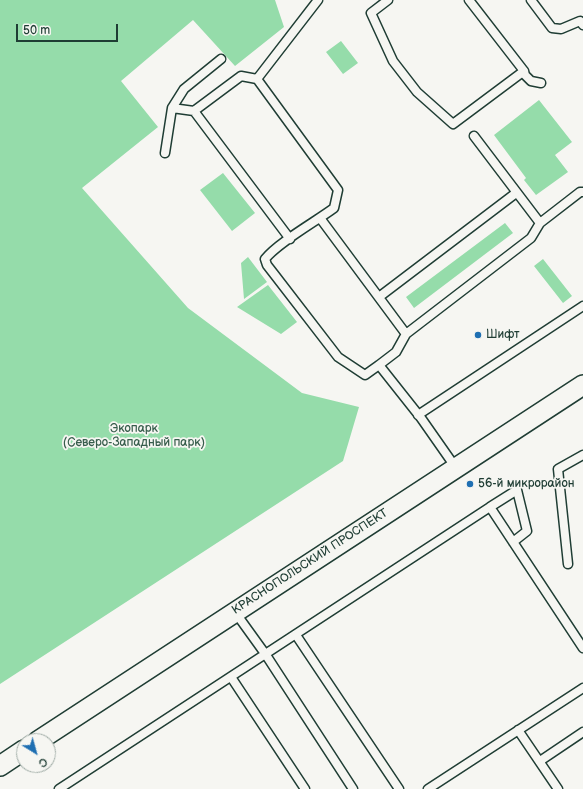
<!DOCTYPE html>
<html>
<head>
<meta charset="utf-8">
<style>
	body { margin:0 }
	#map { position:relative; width:583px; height:789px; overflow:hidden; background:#f6f6f2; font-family:"Balsamiq Sans",sans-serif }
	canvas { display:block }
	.north { position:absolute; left:16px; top:733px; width:40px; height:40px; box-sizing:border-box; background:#f6f6f2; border:1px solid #a0aca6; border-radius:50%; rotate:143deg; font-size:11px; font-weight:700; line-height:16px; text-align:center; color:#1f3d34 }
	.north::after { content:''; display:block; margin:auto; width:14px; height:18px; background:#1f6fb2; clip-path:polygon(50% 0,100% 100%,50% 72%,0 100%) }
	.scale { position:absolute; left:16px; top:24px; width:102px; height:18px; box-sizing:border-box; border:2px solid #1f3d34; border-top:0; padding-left:5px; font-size:12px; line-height:14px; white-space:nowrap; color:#1f3d34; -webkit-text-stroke:3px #f6f6f2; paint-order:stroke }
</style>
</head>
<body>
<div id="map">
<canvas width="583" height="789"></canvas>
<div class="north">С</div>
<div class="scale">50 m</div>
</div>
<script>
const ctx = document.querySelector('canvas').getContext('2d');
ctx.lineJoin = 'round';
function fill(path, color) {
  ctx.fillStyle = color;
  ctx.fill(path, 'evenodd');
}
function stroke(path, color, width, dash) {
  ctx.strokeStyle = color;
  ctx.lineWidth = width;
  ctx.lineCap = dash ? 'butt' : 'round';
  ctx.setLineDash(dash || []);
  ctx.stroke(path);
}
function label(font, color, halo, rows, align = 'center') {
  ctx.font = font + ' "Balsamiq Sans",sans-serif';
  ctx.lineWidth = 3.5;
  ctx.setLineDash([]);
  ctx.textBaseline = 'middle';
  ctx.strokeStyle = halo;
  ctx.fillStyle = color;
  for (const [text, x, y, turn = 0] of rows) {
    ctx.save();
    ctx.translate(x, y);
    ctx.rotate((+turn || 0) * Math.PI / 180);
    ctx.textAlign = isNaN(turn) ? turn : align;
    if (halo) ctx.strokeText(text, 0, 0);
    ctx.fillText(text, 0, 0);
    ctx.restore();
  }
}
fill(new Path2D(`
	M 0,0 L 275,0 L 284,27 L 235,66 L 193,20 L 121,81 L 158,127 L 82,188 L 188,308 L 302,393 L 359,407 L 343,461 L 0,684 Z
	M 341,41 L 358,63 L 343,74 L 326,52 Z
	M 539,100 L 572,142 L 555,155 L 568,172 L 536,195 L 524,180 L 526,178 L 494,135 Z
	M 223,173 L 255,213 L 232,231 L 200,190 Z
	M 505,223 L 513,233 L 414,308 L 406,297 Z
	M 248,257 L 267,282 L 244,299 L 241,263 Z
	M 543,259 L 572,296 L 563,303 L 534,266 Z
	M 268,285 L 297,322 L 281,334 L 237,307 Z`), '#95dcaa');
const service = new Path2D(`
	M 318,0 L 257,79 L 338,190 L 334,208 C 315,222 279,242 265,259 L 267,265 L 274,274 L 338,357 L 365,375 L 379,365 L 421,418 L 456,468
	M 388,0 L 371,13 L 393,61 L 417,92 L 453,124 L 524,71 L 469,0
	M 531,0 L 552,28 L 561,29 L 580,21 L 583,25
	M 524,71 L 525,75 L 531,81 L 541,83
	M 257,79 L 241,76 L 194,111 L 290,239
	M 172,108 L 194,111
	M 474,136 L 540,223
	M 165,153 L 172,108 L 184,89 L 221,59
	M 320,218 L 406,334 L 396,352 L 379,365
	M 379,297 L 516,193
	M 406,334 L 531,238 L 540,223 L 580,192 L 583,192
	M 418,415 L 583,306
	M 490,507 L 517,490 L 527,531 L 513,542
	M 568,564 L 558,469 L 583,455
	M 235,612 L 266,655 L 353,789
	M 296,635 L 399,789
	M 231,677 L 305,789
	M 518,730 L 558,789
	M 540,761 L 583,732
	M 59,789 L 490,507 L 583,648
	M 428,789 L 583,688`);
const tertiary = new Path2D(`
	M 38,741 L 583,385
	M 0,766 L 24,750`);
stroke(service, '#1f3d34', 11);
stroke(tertiary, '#1f3d34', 22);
stroke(service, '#f6f6f2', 8);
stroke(tertiary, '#f6f6f2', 19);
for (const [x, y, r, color] of [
	[478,335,4,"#1f6fb2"],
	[470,484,4,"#1f6fb2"]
]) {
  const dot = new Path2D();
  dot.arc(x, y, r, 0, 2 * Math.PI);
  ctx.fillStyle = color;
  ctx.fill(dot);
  stroke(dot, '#f6f6f2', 1.5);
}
label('12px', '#1f3d34', '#f6f6f2', [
	["Шифт",486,335],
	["56-й микрорайон",478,484]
], 'left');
label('12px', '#375d4c', '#f6f6f2', [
	["Экопарк",134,429],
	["(Северо-Западный парк)",134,443]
]);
label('12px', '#1f3d34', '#f6f6f2', [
	["КРАСНОПОЛЬСКИЙ ПРОСПЕКТ",310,562,-33]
]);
</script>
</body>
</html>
